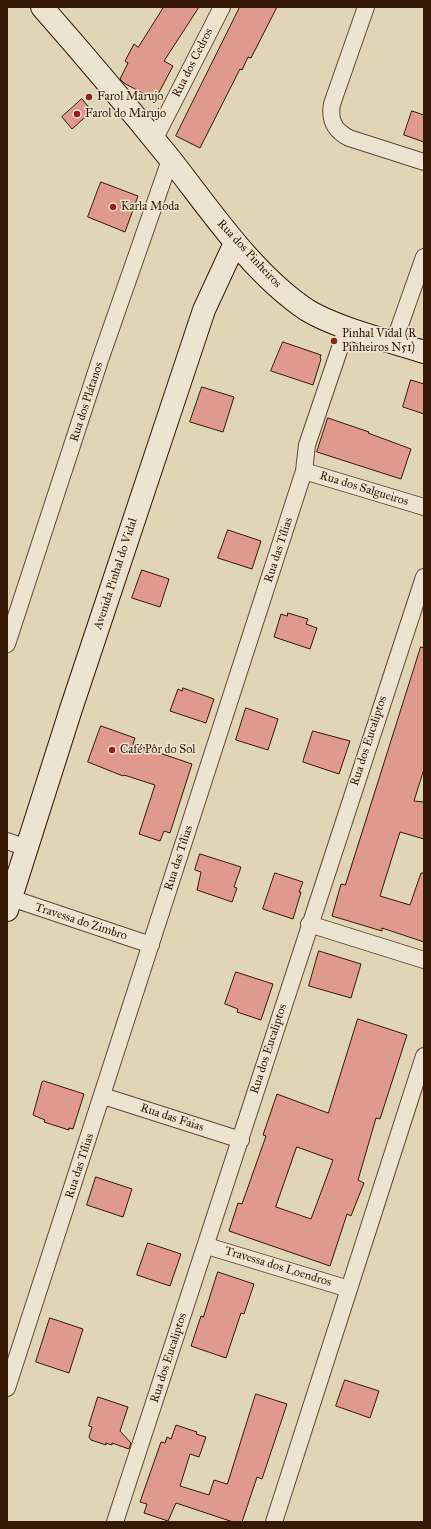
<!DOCTYPE html>
<html>
<head>
<meta charset="utf-8">
<style>
	body { margin:0 }
	#map { position:relative; width:431px; height:1529px; overflow:hidden; background:#e0d6b6; font-family:"IM FELL Great Primer",serif }
	canvas { display:block }
	.frame { position:absolute; inset:0; border:8px solid #351904; pointer-events:none }
</style>
</head>
<body>
<div id="map">
<canvas width="431" height="1529"></canvas>
<div class="frame"></div>
</div>
<script>
const ctx = document.querySelector('canvas').getContext('2d');
ctx.lineJoin = 'round';
function fill(path, color) {
  ctx.fillStyle = color;
  ctx.fill(path, 'evenodd');
}
function stroke(path, color, width, dash) {
  ctx.strokeStyle = color;
  ctx.lineWidth = width;
  ctx.lineCap = dash ? 'butt' : 'round';
  ctx.setLineDash(dash || []);
  ctx.stroke(path);
}
function label(font, color, halo, rows, align = 'center') {
  ctx.font = font + ' "IM FELL Great Primer",serif';
  ctx.lineWidth = 3;
  ctx.setLineDash([]);
  ctx.textBaseline = 'middle';
  ctx.strokeStyle = halo;
  ctx.fillStyle = color;
  for (const [text, x, y, turn = 0] of rows) {
    ctx.save();
    ctx.translate(x, y);
    ctx.rotate((+turn || 0) * Math.PI / 180);
    ctx.textAlign = isNaN(turn) ? turn : align;
    if (halo) ctx.strokeText(text, 0, 0);
    ctx.fillText(text, 0, 0);
    ctx.restore();
  }
}
const building = new Path2D(`
	M 164,7 L 199,7 L 164,61 L 173,66 L 155,100 L 124,83 L 120,79 L 128,63 L 125,61 L 134,44 L 138,47 Z
	M 240,7 L 277,7 L 251,58 L 248,57 L 242,70 L 240,69 L 200,148 L 176,136 Z
	M 82,99 L 92,111 L 72,129 L 62,117 Z
	M 412,111 L 424,115 L 424,142 L 404,135 Z
	M 101,182 L 138,196 L 125,232 L 88,217 Z
	M 283,342 L 321,355 L 320,358 L 321,359 L 313,385 L 271,371 Z
	M 411,380 L 424,384 L 424,414 L 403,407 Z
	M 202,387 L 234,397 L 223,432 L 190,422 Z
	M 328,418 L 369,432 L 368,433 L 411,449 L 401,479 L 317,452 Z
	M 228,530 L 261,541 L 252,569 L 218,558 Z
	M 142,570 L 169,579 L 160,607 L 132,598 Z
	M 288,613 L 308,619 L 306,624 L 317,628 L 310,649 L 274,637 L 281,614 L 287,616 Z
	M 421,647 L 424,648 L 424,769 L 414,801 L 424,802 L 424,839 L 400,832 L 380,896 L 410,905 L 421,873 L 424,873 L 424,942 L 382,928 L 382,931 L 332,916 L 341,884 L 345,885 Z
	M 183,688 L 214,699 L 206,723 L 170,711 L 178,689 L 182,691 Z
	M 246,708 L 278,719 L 268,750 L 236,740 Z
	M 101,726 L 135,738 L 133,744 L 192,764 L 170,833 L 164,831 L 160,841 L 139,834 L 155,785 L 124,775 L 123,776 L 88,762 Z
	M 313,731 L 350,741 L 339,774 L 303,762 Z
	M 200,854 L 241,867 L 234,887 L 237,888 L 232,902 L 197,890 L 201,872 L 195,870 Z
	M 275,873 L 303,882 L 299,892 L 301,892 L 293,919 L 263,909 Z
	M 319,951 L 361,964 L 351,998 L 309,986 Z
	M 236,972 L 273,984 L 261,1020 L 237,1012 L 238,1009 L 225,1004 Z
	M 358,1019 L 407,1035 L 380,1119 L 376,1118 L 358,1180 L 364,1183 L 351,1216 L 347,1214 L 330,1266 L 229,1231 L 238,1203 L 242,1204 L 266,1136 L 263,1135 L 277,1094 L 328,1113 ZM 297,1147 L 333,1160 L 311,1219 L 276,1207 Z
	M 44,1081 L 84,1094 L 73,1129 L 69,1128 L 69,1130 L 44,1122 L 45,1120 L 33,1115 L 42,1082 Z
	M 96,1177 L 132,1189 L 123,1217 L 87,1205 Z
	M 148,1243 L 181,1254 L 170,1286 L 137,1275 Z
	M 218,1272 L 254,1284 L 244,1314 L 241,1313 L 226,1358 L 191,1346 L 201,1316 L 203,1317 Z
	M 50,1318 L 83,1329 L 69,1373 L 36,1362 Z
	M 345,1380 L 379,1391 L 370,1418 L 336,1406 Z
	M 256,1394 L 287,1404 L 262,1479 L 257,1477 L 242,1522 L 233,1522 L 176,1503 L 168,1521 L 144,1513 L 147,1504 L 140,1502 L 161,1442 L 165,1443 L 167,1437 L 171,1439 L 176,1425 L 197,1432 L 196,1434 L 206,1437 L 199,1457 L 190,1454 L 180,1486 L 209,1495 L 214,1480 L 227,1484 Z
	M 98,1397 L 128,1407 L 120,1431 L 131,1443 L 129,1449 L 112,1443 L 112,1445 L 106,1443 L 106,1445 L 91,1440 L 89,1437 L 92,1427 L 89,1426 Z`);
fill(building, '#df9a8c');
stroke(building, '#351904', 1);
const street = new Path2D(`
	M 366,7 L 332,104 C 329,120 334,130 349,138 L 424,162
	M 154,140 L 222,7
	M 394,342 L 424,257
	M 304,471 L 424,507
	M 7,644 L 100,360 L 170,160
	M 7,841 L 27,848
	M 11,898 L 151,945
	M 309,924 L 424,960
	M 103,1096 L 241,1140
	M 207,1246 L 349,1289
	M 7,1388 L 304,471 L 307,445 L 347,327
	M 115,1522 C 219,1208 320,892 424,577
	M 274,1522 L 424,1056`);
const secondary = new Path2D(`
	M 42,7 C 86,57 129,108 171,160 C 211,211 253,274 307,310 C 336,328 390,341 424,352
	M 7,910 L 71,709 L 204,310 L 235,243`);
stroke(street, '#604830', 18);
stroke(secondary, '#351904', 24);
stroke(street, '#ebe4d0', 16);
stroke(secondary, '#ebe4d0', 22);
for (const [x, y, r, color] of [
	[89,97,4,"#8f2418"],
	[77,114,4,"#8f2418"],
	[113,207,4,"#8f2418"],
	[334,341,4,"#8f2418"],
	[112,750,4,"#8f2418"]
]) {
  const dot = new Path2D();
  dot.arc(x, y, r, 0, 2 * Math.PI);
  ctx.fillStyle = color;
  ctx.fill(dot);
  stroke(dot, '#ebe4d0', 1.5);
}
label('12px', '#351904', '#ebe4d0', [
	["Rua dos Cedros",193,63,-63],
	["Rua dos Pinheiros",249,254,47],
	["Rua dos Plátanos",87,402,-72],
	["Rua dos Salgueiros",364,489,17],
	["Rua das Tílias",279,550,-72],
	["Avenida Pinhal do Vidal",116,574,-72],
	["Rua dos Eucaliptos",369,741,-72],
	["Rua das Tílias",179,858,-72],
	["Travessa do Zimbro",81,922,18],
	["Rua dos Eucaliptos",269,1049,-72],
	["Rua das Faias",172,1118,18],
	["Rua das Tílias",80,1166,-72],
	["Travessa dos Loendros",278,1267,17],
	["Rua dos Eucaliptos",169,1358,-72]
]);
label('12px', '#351904', '#ebe4d0', [
	["Farol Marujo",97,97],
	["Farol do Marujo",85,114],
	["Karla Moda",121,207],
	["Pinhal Vidal (R",342,334],
	["Pinheiros N51)",342,348],
	["Café Pôr do Sol",120,750]
], 'left');
</script>
</body>
</html>
